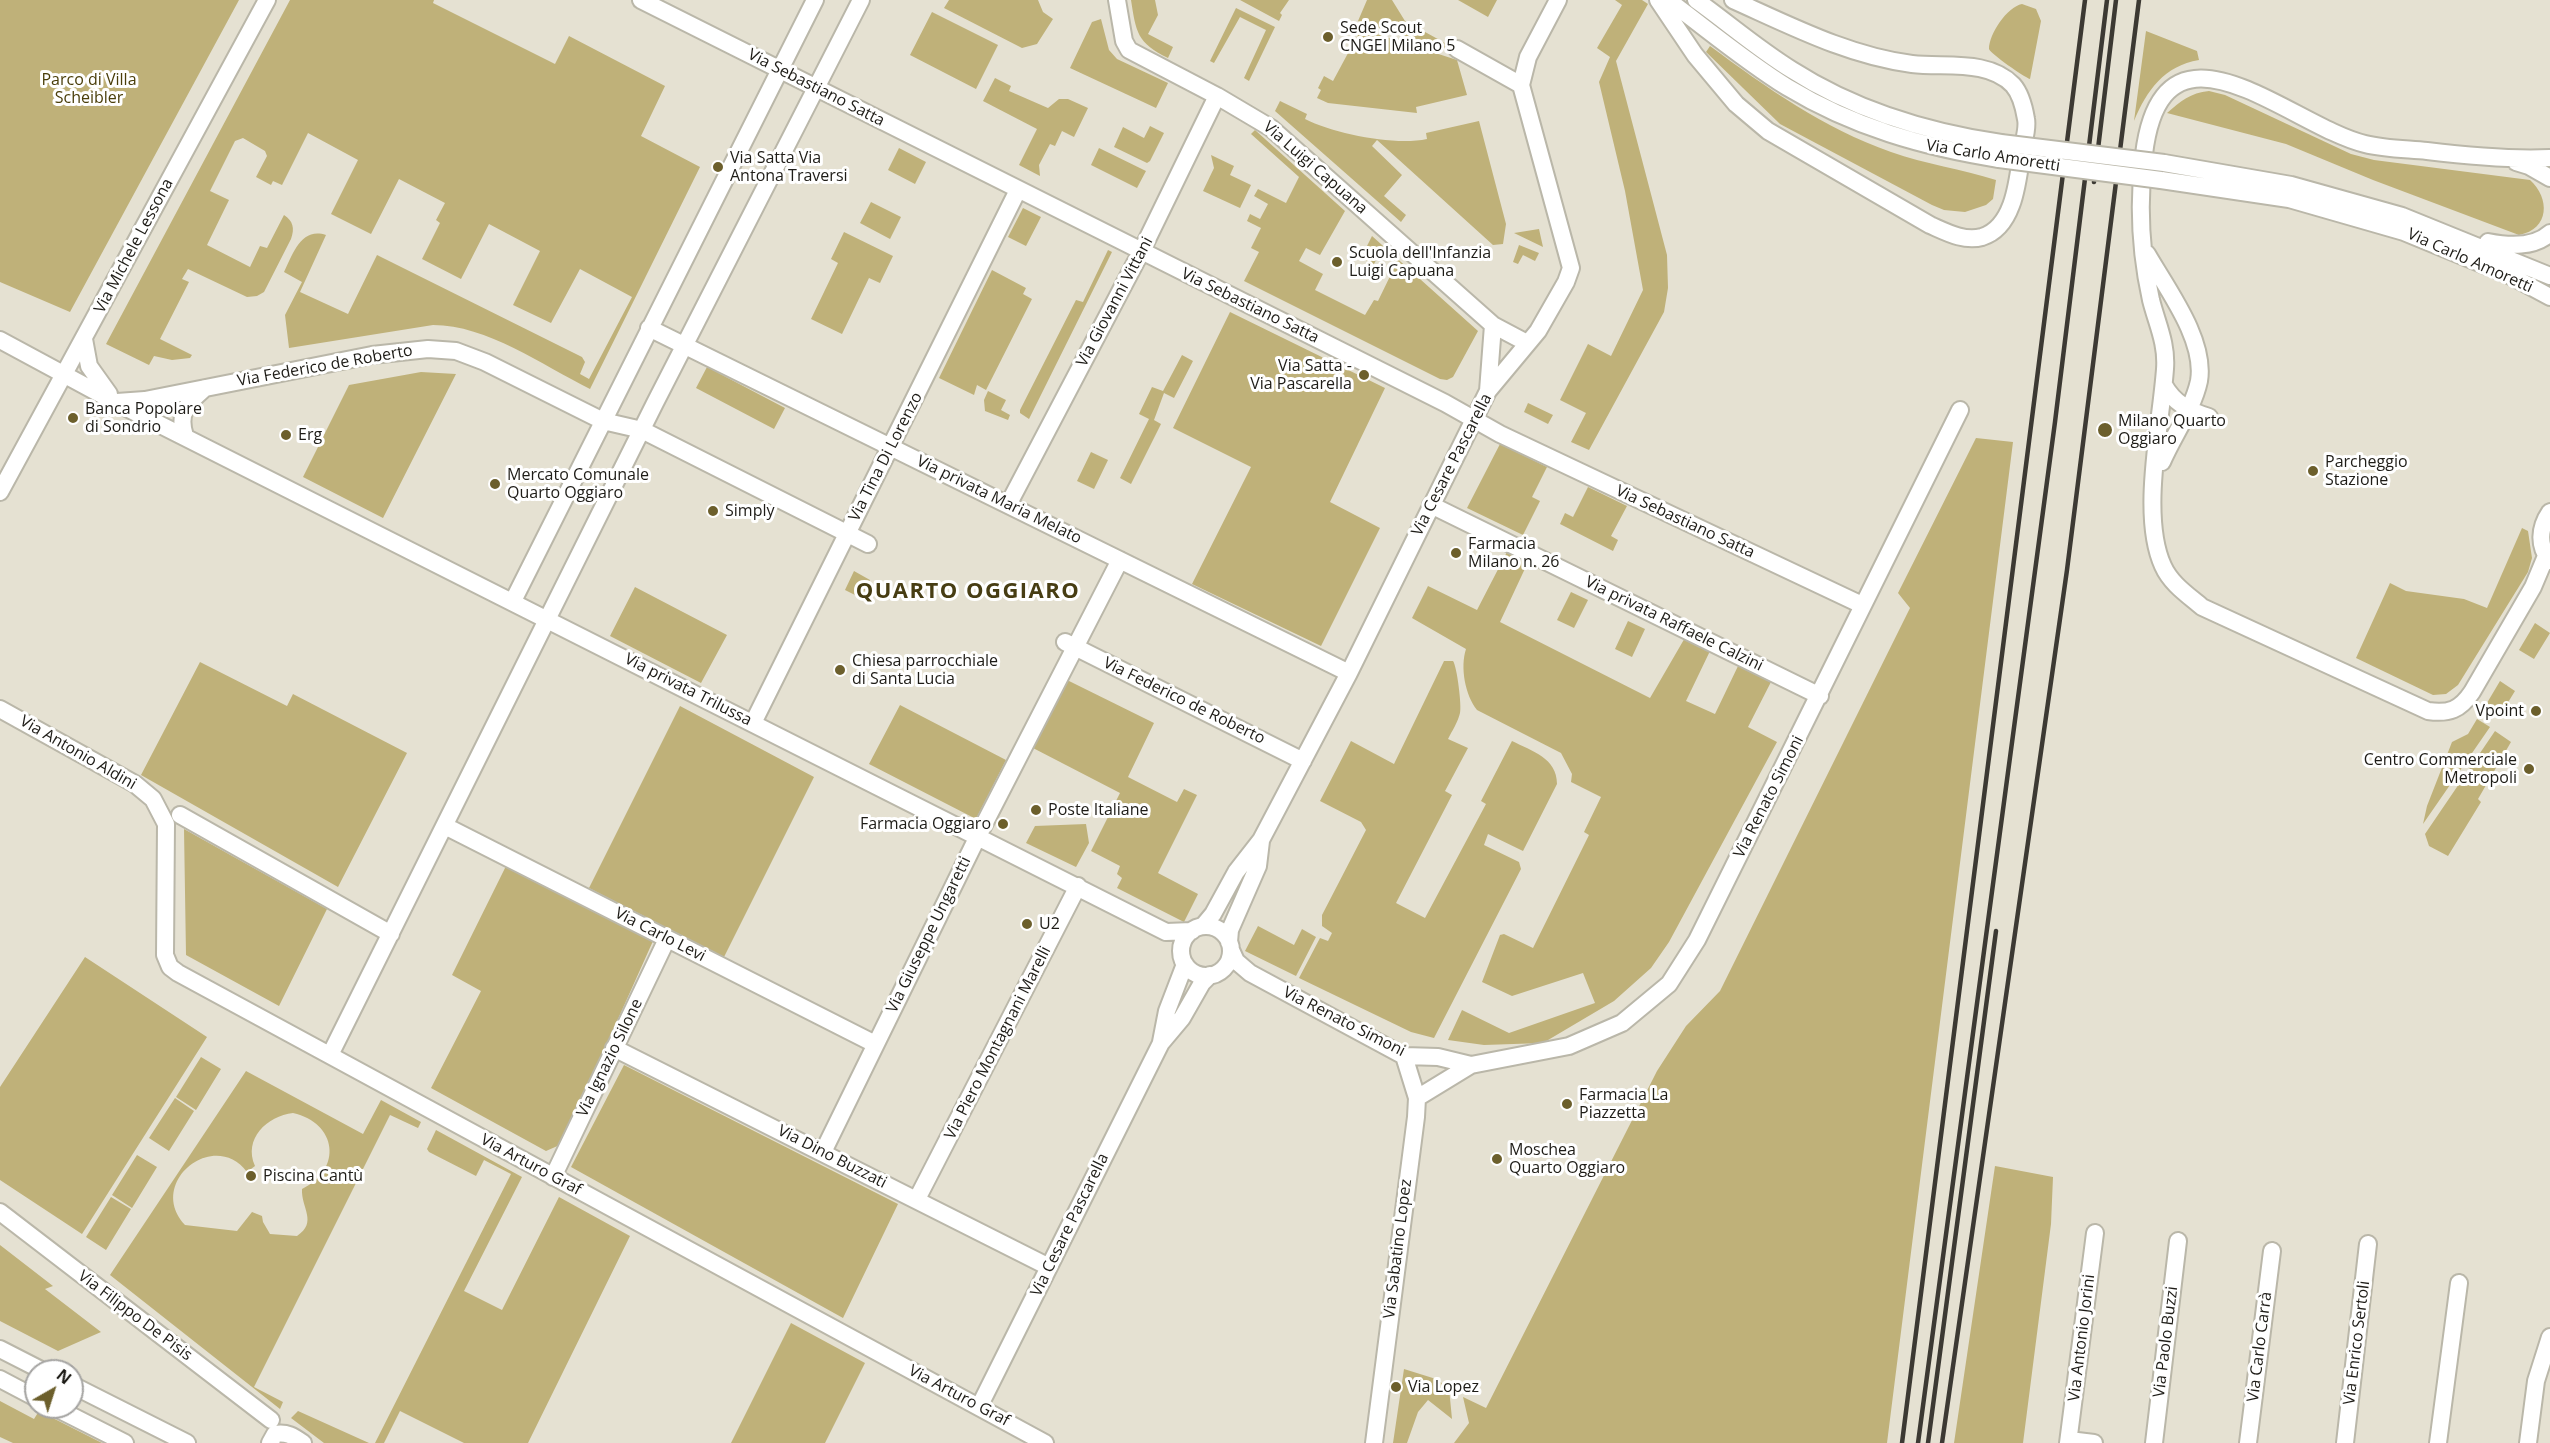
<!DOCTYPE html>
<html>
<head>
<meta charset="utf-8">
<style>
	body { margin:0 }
	#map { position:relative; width:2550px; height:1443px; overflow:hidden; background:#e5e1d2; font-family:"Open Sans",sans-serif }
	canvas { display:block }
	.north { position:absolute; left:24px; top:1359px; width:60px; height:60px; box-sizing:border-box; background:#fff; border:2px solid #a5a4a2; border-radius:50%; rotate:39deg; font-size:16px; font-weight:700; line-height:24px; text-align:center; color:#1e1c17 }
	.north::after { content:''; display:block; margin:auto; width:21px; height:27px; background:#6c5f2c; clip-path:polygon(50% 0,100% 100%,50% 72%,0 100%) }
</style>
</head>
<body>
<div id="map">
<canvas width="2550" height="1443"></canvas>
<div class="north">N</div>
</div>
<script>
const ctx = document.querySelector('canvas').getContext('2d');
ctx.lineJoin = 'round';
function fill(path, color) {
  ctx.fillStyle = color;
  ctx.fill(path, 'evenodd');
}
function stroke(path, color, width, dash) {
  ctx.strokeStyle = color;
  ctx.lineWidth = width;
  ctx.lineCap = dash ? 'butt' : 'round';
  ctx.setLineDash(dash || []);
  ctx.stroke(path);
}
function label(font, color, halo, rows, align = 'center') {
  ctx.font = font + ' "Open Sans",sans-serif';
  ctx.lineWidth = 6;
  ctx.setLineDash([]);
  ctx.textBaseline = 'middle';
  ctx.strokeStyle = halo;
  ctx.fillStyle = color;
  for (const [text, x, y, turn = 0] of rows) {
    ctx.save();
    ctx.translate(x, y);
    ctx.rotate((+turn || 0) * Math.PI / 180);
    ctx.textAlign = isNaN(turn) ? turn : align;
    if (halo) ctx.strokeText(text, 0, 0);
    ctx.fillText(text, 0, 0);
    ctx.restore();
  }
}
fill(new Path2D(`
	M 0,0 L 239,0 L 70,312 L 0,282 Z
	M 290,0 L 434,0 L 433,3 L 555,64 L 569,36 L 665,86 L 641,136 L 700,167 L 590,389 C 542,365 487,325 433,325 L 289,348 L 285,315 L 302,282 L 284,272 C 293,254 301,227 326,235 L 300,292 L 348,314 L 377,255 L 582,357 L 585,362 L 580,374 L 589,379 L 632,297 L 580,269 L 551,323 L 513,305 L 540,251 L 489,224 L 461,279 L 422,259 L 440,223 L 436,220 L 445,203 L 399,179 L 371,234 L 331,214 L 358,160 L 308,133 L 282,185 L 273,181 L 271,185 L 256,177 L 267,156 L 265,151 L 243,138 L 235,141 L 210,191 L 229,200 L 207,245 L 250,267 L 260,246 L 267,248 L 284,215 C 293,221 295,228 291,239 L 264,292 L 257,296 L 247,297 L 188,269 L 182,279 L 189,282 L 160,339 L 192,355 L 190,358 L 172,360 L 154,356 L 149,365 L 106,344 Z
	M 949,0 L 1038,0 L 1043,12 L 1053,19 L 1037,44 L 1022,48 L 944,8 Z
	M 1131,0 L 1155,0 L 1158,15 L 1148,34 L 1173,47 L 1168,58 C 1137,43 1136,32 1131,0 Z
	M 1240,0 L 1289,0 L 1280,13 L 1282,15 L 1279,21 Z
	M 1367,0 L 1392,0 L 1405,21 L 1456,49 L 1456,52 L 1358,21 Z
	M 1458,0 L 1497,0 L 1488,17 Z
	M 1615,0 L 1642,0 L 1648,4 L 1616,61 L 1667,255 L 1668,288 L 1664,312 L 1589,450 L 1571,442 L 1586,413 L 1560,400 L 1588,344 L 1611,356 L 1643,290 L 1625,191 L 1599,82 L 1610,57 L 1597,48 L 1622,5 Z
	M 2022,4 L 2036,9 L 2041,21 L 2030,79 C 2024,77 1991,54 1989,49 C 1989,34 2007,7 2022,4 Z
	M 1236,8 L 1275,27 L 1249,81 L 1244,78 L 1266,30 L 1240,17 L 1214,63 L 1210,61 Z
	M 932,12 L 998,45 L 976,89 L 910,55 Z
	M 1101,19 L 1109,50 L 1117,59 L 1168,83 L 1156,108 L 1070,68 L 1092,22 Z
	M 1361,29 L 1457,60 L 1467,95 L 1416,107 L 1417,113 L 1328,103 L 1317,98 L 1321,90 L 1318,88 L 1324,76 L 1333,81 Z
	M 2146,31 L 2197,51 L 2199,60 C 2164,66 2147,90 2134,121 Z
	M 1710,46 C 1767,88 1823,128 1891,152 C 1925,164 1962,169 1996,180 L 1993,199 L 1986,205 L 1965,212 L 1944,210 L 1932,205 L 1780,124 L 1706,52 Z
	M 995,78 L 1011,86 L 1009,91 L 1048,108 L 1059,99 L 1068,99 L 1088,108 L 1074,137 L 1062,131 L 1055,146 L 1050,144 L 1039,165 L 1040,176 L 1019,165 L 1037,129 L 983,101 Z
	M 2209,91 L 2225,95 L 2351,154 L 2374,160 L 2530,180 C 2550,198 2550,229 2519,235 L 2373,180 L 2286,144 L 2167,113 C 2181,101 2190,93 2209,91 Z
	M 1280,101 L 1307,114 L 1305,119 C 1335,134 1395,146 1427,139 L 1426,133 L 1479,121 L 1506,224 L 1503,244 L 1493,245 L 1377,140 L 1372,146 L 1402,175 L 1384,196 L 1406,215 L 1401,222 L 1275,111 Z
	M 1150,126 L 1164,133 L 1150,161 L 1147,163 L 1114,147 L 1123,127 L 1144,138 Z
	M 1255,130 L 1345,211 L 1320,255 L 1306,248 L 1299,261 L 1323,274 L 1315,290 L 1365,315 L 1374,300 L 1378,301 L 1396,264 L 1381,251 L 1374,264 L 1361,258 L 1372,236 L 1478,331 L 1453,377 L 1447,380 L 1440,379 L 1244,281 L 1259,252 L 1251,248 L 1261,228 L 1247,221 L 1250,214 L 1260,219 L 1268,204 L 1254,196 L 1258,189 L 1286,203 L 1299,177 L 1251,134 Z
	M 899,148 L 926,162 L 915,184 L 888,170 Z
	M 1099,148 L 1146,171 L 1137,188 L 1091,165 Z
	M 1211,155 L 1234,166 L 1230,175 L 1251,185 L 1240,208 L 1203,191 L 1214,168 Z
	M 871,202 L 901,217 L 890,239 L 860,223 Z
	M 1023,208 L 1041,217 L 1026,246 L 1008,237 Z
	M 1539,229 L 1543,247 L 1514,233 Z
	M 844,232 L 893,256 L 880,283 L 869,278 L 842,334 L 811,319 L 838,263 L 831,259 Z
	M 1519,245 L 1539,253 L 1535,261 L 1523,255 L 1518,264 L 1513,262 Z
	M 1108,250 L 1112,252 L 1029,419 L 1020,413 L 1020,410 L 1076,300 L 1083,302 Z
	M 992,270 L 1026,288 L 1023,294 L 1032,299 L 986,390 L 977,385 L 974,395 L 939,378 Z
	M 1230,312 L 1385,388 L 1330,502 L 1380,528 L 1321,646 L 1192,584 L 1251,467 L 1173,428 Z
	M 1182,355 L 1193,361 L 1174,398 L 1164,393 L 1154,420 L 1161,424 L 1131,484 L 1120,478 L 1149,419 L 1139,414 L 1152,387 L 1163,391 Z
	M 707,367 L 785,408 L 774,429 L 696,388 Z
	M 421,372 L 456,374 L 383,518 L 303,477 L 349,385 Z
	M 988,391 L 1006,400 L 1001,410 L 1010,415 L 1008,420 L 985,411 L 984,400 Z
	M 1528,403 L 1553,415 L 1548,424 L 1524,412 Z
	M 1976,438 L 2013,442 L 1887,1443 L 1454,1443 L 1469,1423 L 1463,1397 L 1486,1408 L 1657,1071 L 1686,1026 L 1720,991 L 1910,608 L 1898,593 Z
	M 1500,444 L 1547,467 L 1532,497 L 1540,501 L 1523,535 L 1467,508 Z
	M 1091,452 L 1108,460 L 1094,489 L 1077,481 Z
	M 1588,487 L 1627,506 L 1611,536 L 1618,540 L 1613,551 L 1560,524 L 1565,513 L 1573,517 Z
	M 2522,528 L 2528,531 L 2532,558 L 2528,572 L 2458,685 L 2446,694 L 2433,695 L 2356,658 L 2390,583 L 2406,591 L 2464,599 L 2487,608 Z
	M 1508,550 L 1529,560 L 1500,622 L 1650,698 L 1686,636 L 1710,651 L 1686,701 L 1715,714 L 1739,664 L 1772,680 L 1748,727 L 1777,742 L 1669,942 L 1651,968 L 1614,1001 L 1543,1043 L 1484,1045 L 1448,1040 L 1462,1010 L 1509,1033 L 1595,1003 L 1583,973 L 1512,996 L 1482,982 L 1500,935 L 1504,934 L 1533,948 L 1589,835 L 1584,832 L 1601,797 L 1571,782 L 1572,774 L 1561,753 L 1477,710 C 1465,695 1460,667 1466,649 L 1412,618 L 1428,586 L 1477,610 Z
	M 854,571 L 870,580 L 861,598 L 845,590 Z
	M 635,587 L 727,635 L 701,683 L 610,636 Z
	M 1571,592 L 1588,600 L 1574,628 L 1557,620 Z
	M 1628,621 L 1645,629 L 1632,657 L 1615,649 Z
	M 2535,623 L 2550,633 L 2534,659 L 2519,650 Z
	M 1444,661 L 1453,661 C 1457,666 1462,707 1460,713 C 1458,722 1452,731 1448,739 L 1468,748 L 1445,791 L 1452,795 L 1396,903 L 1425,918 L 1486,804 L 1481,801 L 1512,741 C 1532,751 1557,758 1557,784 L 1523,851 L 1488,834 L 1484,845 L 1519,862 L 1521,869 L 1434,1038 L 1411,1032 L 1299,978 L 1320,938 L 1328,941 L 1332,933 L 1322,926 L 1322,915 L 1366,830 L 1361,822 L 1320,801 L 1351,741 L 1394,764 Z
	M 200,662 L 287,706 L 293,694 L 407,753 L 338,887 L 141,775 Z
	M 1067,680 L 1154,723 L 1128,777 L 1177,802 L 1184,789 L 1197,795 L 1158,873 L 1198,894 L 1184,922 L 1117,888 L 1122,878 L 1117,874 L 1120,866 L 1091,851 L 1120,793 L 1033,748 Z
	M 2500,681 L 2515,691 L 2499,717 L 2484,708 Z
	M 900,705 L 1006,760 L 976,819 L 869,764 Z
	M 680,706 L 814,777 L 724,957 L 589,888 Z
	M 2477,719 L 2490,727 L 2423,824 L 2427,806 L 2452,742 L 2468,734 Z
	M 2495,731 L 2511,742 L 2478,799 L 2481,802 L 2448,856 L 2429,846 L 2425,834 Z
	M 1086,824 L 1089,843 L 1076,867 L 1026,843 L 1035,826 Z
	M 184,829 L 327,909 L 279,1006 L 186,955 Z
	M 507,864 L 653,941 L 562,1144 L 546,1151 L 431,1088 L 481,991 L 452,975 Z
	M 1258,926 L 1294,945 L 1302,929 L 1316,937 L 1296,976 L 1245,951 Z
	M 85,957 L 207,1037 L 82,1234 L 0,1180 L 0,1087 Z
	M 201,1057 L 221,1069 L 196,1110 L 176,1097 Z
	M 624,1065 L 898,1204 L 843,1318 L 571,1167 Z
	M 246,1071 L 363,1134 L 381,1100 L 421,1122 L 418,1128 L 390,1115 L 254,1387 L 283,1402 L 280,1409 L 110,1275 ZM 293,1113 C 337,1123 343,1169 302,1189 C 301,1208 318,1222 297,1236 L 270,1234 L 263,1222 L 262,1216 L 252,1212 L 237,1231 L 185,1225 C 146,1183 214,1128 247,1172 L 255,1166 C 243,1139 267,1116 293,1113 Z
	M 175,1098 L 194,1111 L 169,1151 L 149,1138 Z
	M 436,1130 L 522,1177 L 464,1291 L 502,1310 L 559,1197 L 630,1236 L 528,1443 L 464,1443 L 400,1411 L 384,1443 L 375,1443 L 511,1174 L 484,1160 L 476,1176 L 429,1152 L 427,1149 Z
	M 137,1155 L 157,1167 L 132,1208 L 112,1195 Z
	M 1995,1166 L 2053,1177 L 2051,1224 L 2023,1443 L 1954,1443 Z
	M 111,1197 L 131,1209 L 106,1250 L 86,1237 Z
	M 0,1245 L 53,1286 L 45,1289 L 101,1332 L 58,1351 L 0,1321 Z
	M 791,1323 L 865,1363 L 825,1443 L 731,1443 Z
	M 1404,1369 L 1436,1379 L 1449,1388 L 1452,1419 L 1428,1400 L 1418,1412 L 1407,1443 L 1393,1443 Z
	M 0,1401 L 34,1419 L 39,1411 L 102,1443 L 13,1443 L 0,1437 Z
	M 298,1411 L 369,1443 L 324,1443 L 291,1418 Z`), '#bfb179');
const minor = new Path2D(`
	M 641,0 L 1445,403 L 1500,434 L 1862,605
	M 1117,0 L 1124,41 L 1129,50 L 1217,96 L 1271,128 L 1493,325 L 1527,343
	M 1658,0 L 1695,55 L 1736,104 L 1768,131 L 1930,225 C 1946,232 1964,242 1982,237 C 2015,227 2018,178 2022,150 C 2024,140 2028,128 2026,119 C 2024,107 2021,94 2013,85 C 1988,59 1945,68 1912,64 C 1849,56 1791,26 1733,0
	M 1668,0 C 1707,29 1745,61 1787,87 C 1853,127 1923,147 1999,159
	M 1696,0 C 1728,23 1758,49 1792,70 C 1856,111 1927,132 2001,143
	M 1457,49 L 1521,85
	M 2516,162 L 2529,166 L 2550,178
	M 2164,163 L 2291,185 L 2402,216 L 2550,276
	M 2161,180 L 2289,199 L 2404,232 L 2509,275 L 2550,297
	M 2488,242 C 2509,246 2534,248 2550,233
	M 2147,254 C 2167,289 2206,340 2199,381 C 2193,409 2173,436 2162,462
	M 649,328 L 1349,673
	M 84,339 L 89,366 L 109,394
	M 0,340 L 115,402 L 1166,932 L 1192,931
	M 2164,385 C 2174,403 2189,411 2209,417
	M 1488,391 L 1493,325
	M 117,402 L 145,400 L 372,355 L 428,349 L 456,351 L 485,362 L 603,421 L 642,430 L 868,544
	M 185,436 C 177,412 188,403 205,388
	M 0,492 L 267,0
	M 1008,505 L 1141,252 L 1217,96
	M 1431,505 L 1820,696
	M 2550,512 C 2539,528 2538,546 2550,561
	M 2546,556 L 2533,587 L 2472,692 C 2460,710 2449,714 2428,711 L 2202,607 C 2188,595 2171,584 2163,566 C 2140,516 2161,425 2165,369 C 2167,343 2157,324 2151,300 C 2140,251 2138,204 2144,154 C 2163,0 2290,126 2365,144 C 2385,149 2407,149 2427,151 C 2468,156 2508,160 2550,158
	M 513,601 L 815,0
	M 1065,642 L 1303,761
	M 0,709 L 135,784 L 153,799 L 166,824 L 165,955 L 170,967 L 178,973 L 1045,1443
	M 753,723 L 1018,190
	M 180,815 L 391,934
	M 445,826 L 875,1044
	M 1203,926 L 1213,914 L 1236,872 L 1261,840 L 1349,673 L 1488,391 L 1538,331 L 1566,282 L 1571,268 L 1521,85 L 1528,57 L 1558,0
	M1181 951a25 25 0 1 1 50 0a25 25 0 1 1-50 0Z
	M 1229,942 L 1230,930 L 1258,866 L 1261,841
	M 1231,950 L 1236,961 L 1250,973 L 1404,1056 L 1438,1057 L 1471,1065
	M 1161,1042 L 1167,1011 L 1185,964
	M 614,1048 L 1049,1267
	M 330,1055 L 655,403 L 861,0
	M 1417,1098 L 1471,1065 L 1569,1046 L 1622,1023 L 1669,984 L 1697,940 L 1960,410
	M 823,1152 L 978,836 L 1120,560
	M 553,1177 L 667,939
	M 917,1199 L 1078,886
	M 0,1212 L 271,1420
	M 0,1349 L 43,1371
	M 0,1379 L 36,1398
	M 72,1385 L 187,1443
	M 54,1407 L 125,1443
	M 979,1407 L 1161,1043 L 1182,1018 L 1202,983 L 1210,975
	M 2069,1440 L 2094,1443
	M 270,1443 L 275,1434 C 287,1432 293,1436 303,1443
	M 1374,1443 L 1416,1117 L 1417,1098 L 1404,1056
	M 2068,1443 L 2095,1233
	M 2154,1443 L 2178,1241
	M 2248,1443 L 2272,1251
	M 2345,1443 L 2368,1244
	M 2438,1443 L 2459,1283
	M 2528,1443 L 2536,1381 L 2550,1337`);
stroke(minor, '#bab7a9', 20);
stroke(minor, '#fff', 16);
stroke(new Path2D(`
	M 2094,182 L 2116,0
	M 1902,1443 L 2085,0
	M 1918,1443 L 2055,422 L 2107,0
	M 1928,1443 L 1996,931
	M 1942,1443 L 2067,570 L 2139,0`), '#3c3933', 4.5);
const minorBridge = new Path2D(`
	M 2001,143 L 2164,163
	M 1999,159 L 2161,180`);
stroke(minorBridge, '#bab7a9', 20, []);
stroke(minorBridge, '#fff', 16);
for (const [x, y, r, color] of [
	[1328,37,6,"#6c5f2c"],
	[718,167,6,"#6c5f2c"],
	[1337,262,6,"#6c5f2c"],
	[1364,375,6,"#6c5f2c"],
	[73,418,6,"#6c5f2c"],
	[2105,430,8,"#6c5f2c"],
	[286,435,6,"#6c5f2c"],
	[2313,471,6,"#6c5f2c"],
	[495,484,6,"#6c5f2c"],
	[713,511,6,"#6c5f2c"],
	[1456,553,6,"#6c5f2c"],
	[840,670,6,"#6c5f2c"],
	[2536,711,6,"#6c5f2c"],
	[2529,769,6,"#6c5f2c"],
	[1036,810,6,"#6c5f2c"],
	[1003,824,6,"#6c5f2c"],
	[1027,924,6,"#6c5f2c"],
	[1567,1104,6,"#6c5f2c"],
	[1497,1159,6,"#6c5f2c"],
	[251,1176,6,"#6c5f2c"],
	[1396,1387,6,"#6c5f2c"]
]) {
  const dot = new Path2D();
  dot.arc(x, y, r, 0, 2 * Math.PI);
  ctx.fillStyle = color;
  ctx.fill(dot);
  stroke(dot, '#fff', 2);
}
label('16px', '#1e1c17', '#fff', [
	["Sede Scout",1340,28],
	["CNGEI Milano 5",1340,46],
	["Via Satta Via",730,158],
	["Antona Traversi",730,176],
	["Scuola dell'Infanzia",1349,253],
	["Luigi Capuana",1349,271],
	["Via Satta -",1352,366,"right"],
	["Via Pascarella",1352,384,"right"],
	["Banca Popolare",85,409],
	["di Sondrio",85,427],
	["Milano Quarto",2118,421],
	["Oggiaro",2118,439],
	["Erg",298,435],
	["Parcheggio",2325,462],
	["Stazione",2325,480],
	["Mercato Comunale",507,475],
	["Quarto Oggiaro",507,493],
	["Simply",725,511],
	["Farmacia",1468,544],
	["Milano n. 26",1468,562],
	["Chiesa parrocchiale",852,661],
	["di Santa Lucia",852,679],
	["Vpoint",2524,711,"right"],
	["Centro Commerciale",2517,760,"right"],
	["Metropoli",2517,778,"right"],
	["Poste Italiane",1048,810],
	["Farmacia Oggiaro",991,824,"right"],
	["U2",1039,924],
	["Farmacia La",1579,1095],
	["Piazzetta",1579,1113],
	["Moschea",1509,1150],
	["Quarto Oggiaro",1509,1168],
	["Piscina Cantù",263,1176],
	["Via Lopez",1408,1387]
], 'left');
label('16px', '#4a3e0a', '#fff', [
	["Parco di Villa",89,80],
	["Scheibler",89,98]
]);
label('16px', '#1e1c17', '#fff', [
	["Via Sebastiano Satta",816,88,27],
	["Via Carlo Amoretti",1993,156,9],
	["Via Luigi Capuana",1315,168,41],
	["Via Michele Lessona",134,246,-62],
	["Via Carlo Amoretti",2470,261,24],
	["Via Giovanni Vittani",1115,302,-62],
	["Via Sebastiano Satta",1250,306,26],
	["Via Federico de Roberto",325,366,-10],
	["Via Tina Di Lorenzo",886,457,-63],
	["Via Cesare Pascarella",1452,465,-63],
	["Via privata Maria Melato",999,500,26],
	["Via Sebastiano Satta",1685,522,25],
	["Via privata Raffaele Calzini",1674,624,26],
	["Via privata Trilussa",688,690,27],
	["Via Federico de Roberto",1184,701,26],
	["Via Antonio Aldini",78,753,30],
	["Via Renato Simoni",1769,797,-63],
	["Via Carlo Levi",660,935,27],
	["Via Giuseppe Ungaretti",929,935,-64],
	["Via Renato Simoni",1344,1022,27],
	["Via Piero Montagnani Marelli",998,1043,-63],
	["Via Ignazio Silone",610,1058,-64],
	["Via Dino Buzzati",832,1157,27],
	["Via Arturo Graf",531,1165,28],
	["Via Cesare Pascarella",1070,1225,-64],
	["Via Sabatino Lopez",1398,1249,-83],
	["Via Filippo De Pisis",135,1316,37],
	["Via Antonio Jorini",2082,1338,-83],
	["Via Paolo Buzzi",2166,1342,-83],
	["Via Enrico Sertoli",2357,1343,-83],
	["Via Carlo Carrà",2260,1347,-83],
	["Via Arturo Graf",959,1396,28]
]);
ctx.letterSpacing = '1.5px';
label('bold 22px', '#473d13', '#fff', [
	["QUARTO OGGIARO",968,592]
]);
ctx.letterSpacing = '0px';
</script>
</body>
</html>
